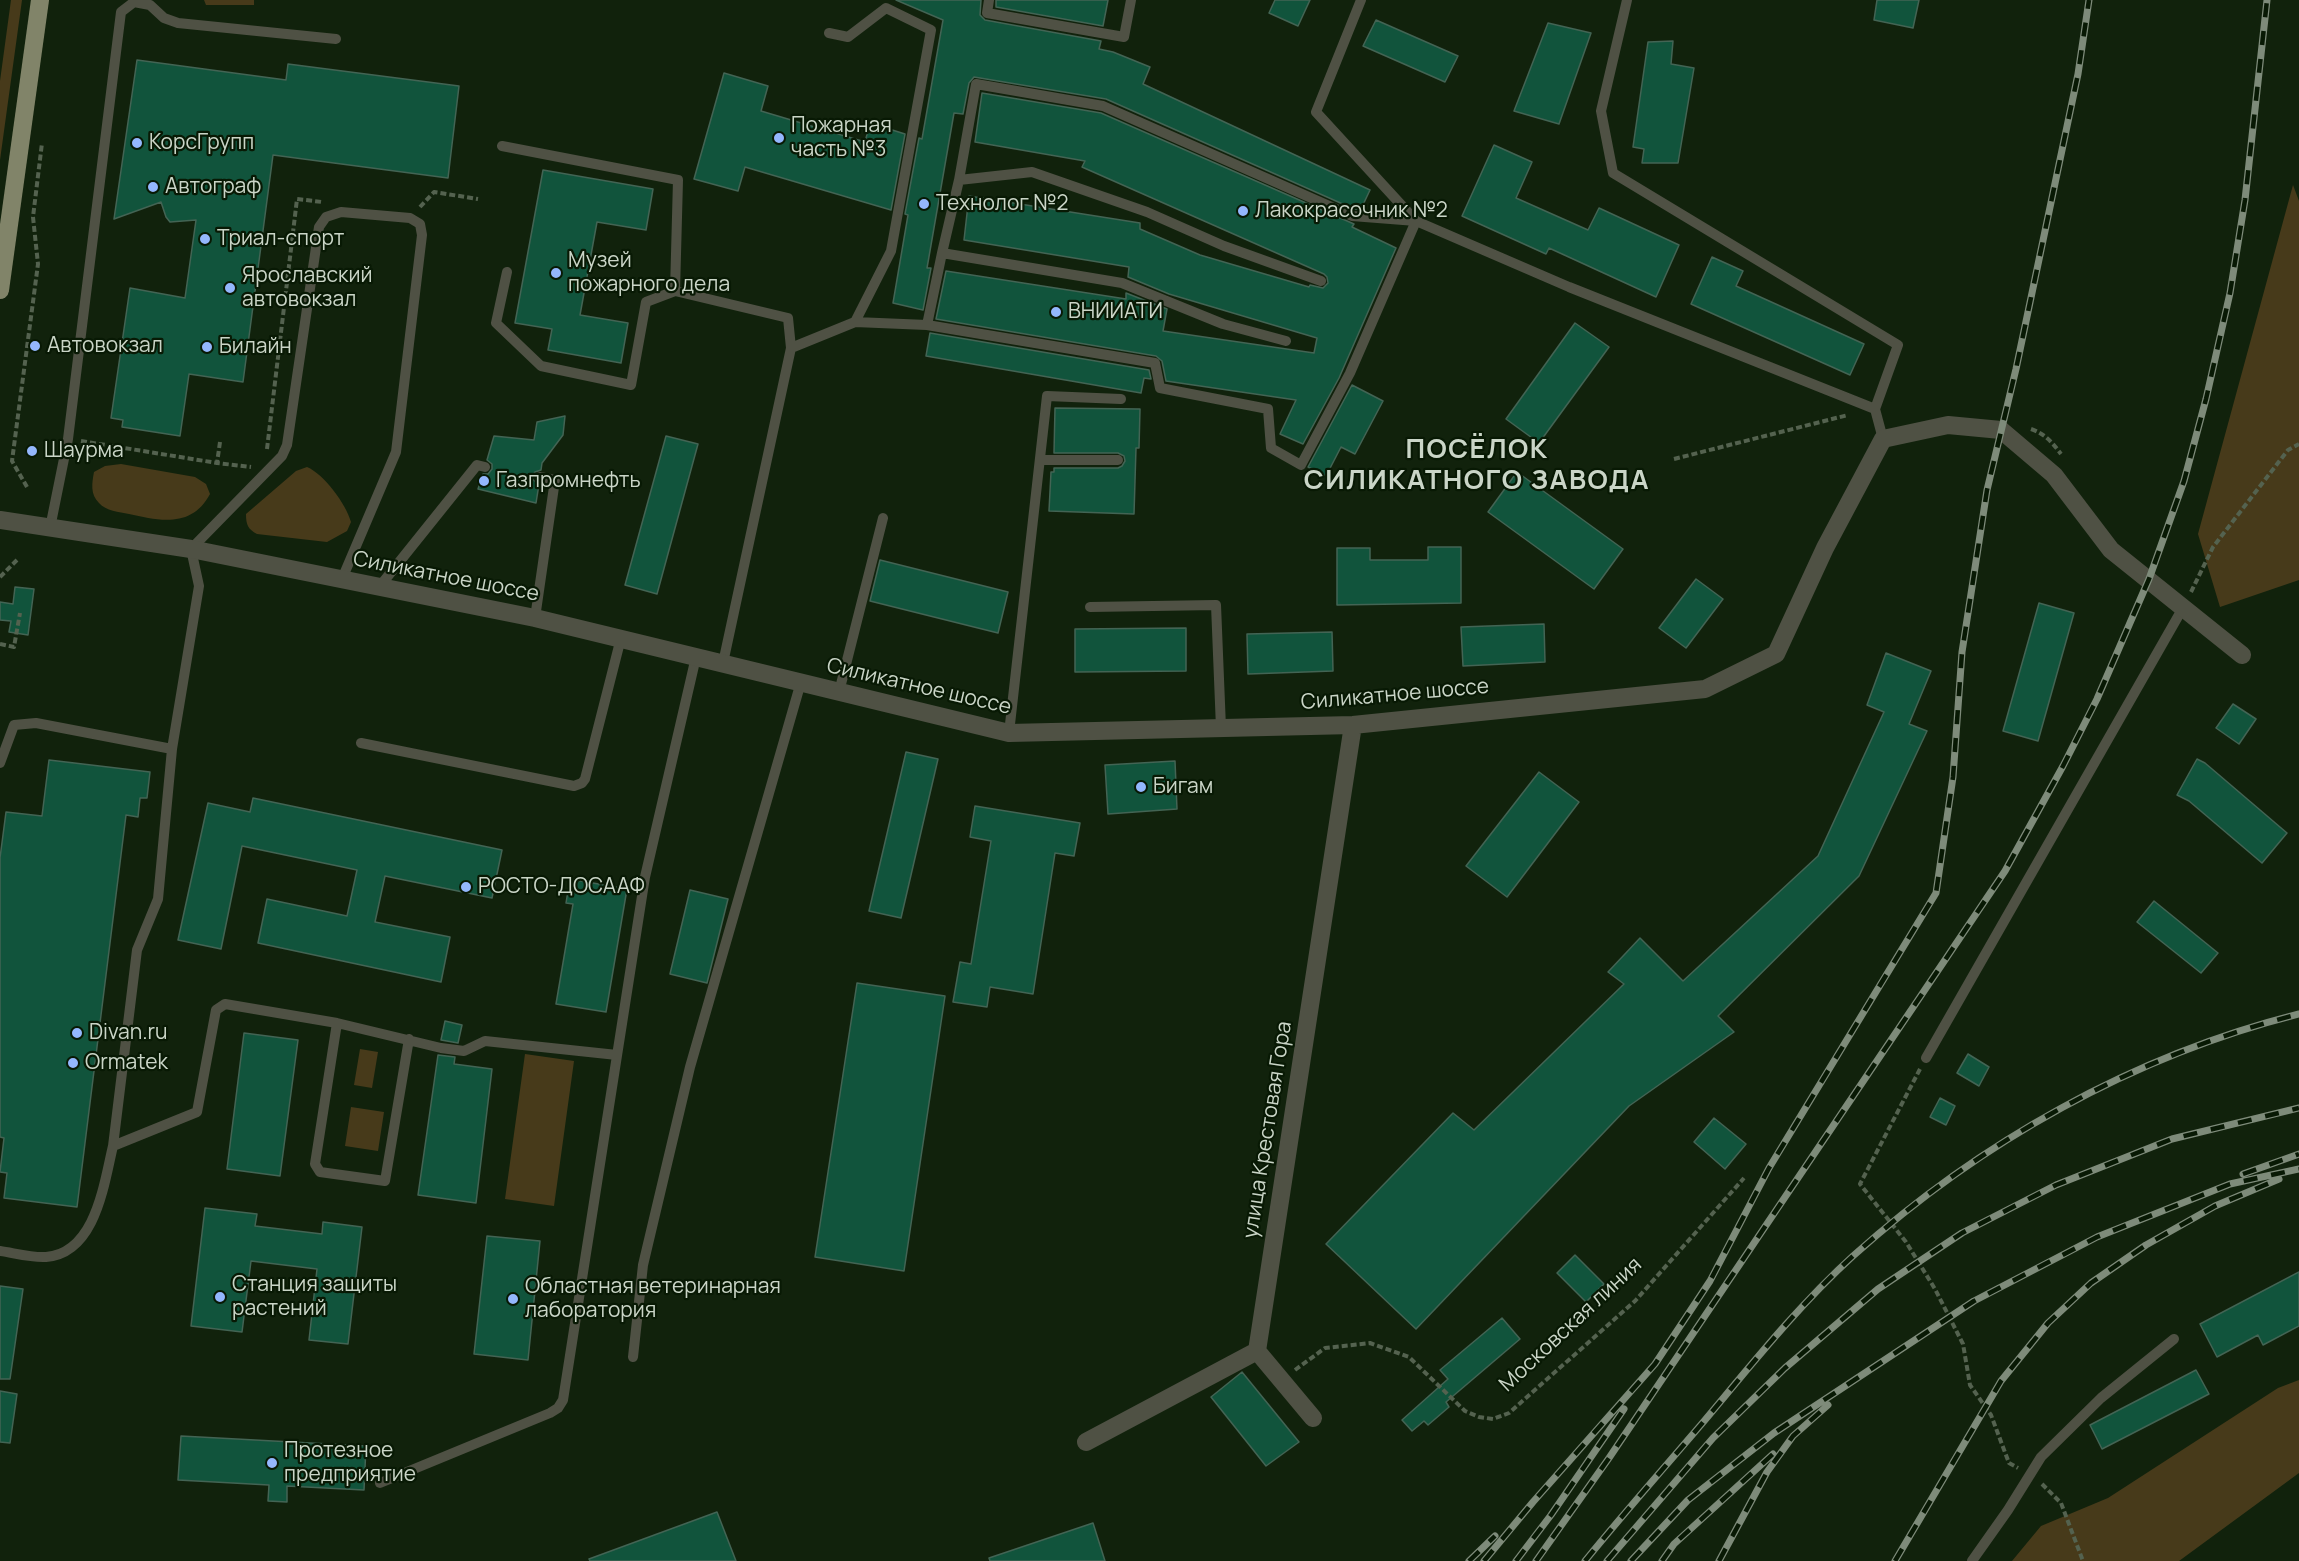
<!DOCTYPE html>
<html>
<head>
<meta charset="utf-8">
<style>
	body { margin:0 }
	canvas { display:block; background:#11220c }
</style>
</head>
<body>
<canvas width="2299" height="1561"></canvas>
<script>
const ctx = document.querySelector('canvas').getContext('2d');
ctx.lineJoin = 'round';
function fill(path, color) {
  ctx.fillStyle = color;
  ctx.fill(path, 'evenodd');
}
function stroke(path, color, width, dash) {
  ctx.strokeStyle = color;
  ctx.lineWidth = width;
  ctx.lineCap = dash ? 'butt' : 'round';
  ctx.setLineDash(dash || []);
  ctx.stroke(path);
}
function label(font, color, halo, rows, align = 'center') {
  ctx.font = font + ' Manrope,sans-serif';
  ctx.lineWidth = 4.5;
  ctx.setLineDash([]);
  ctx.textBaseline = 'middle';
  ctx.strokeStyle = halo;
  ctx.fillStyle = color;
  for (const [text, x, y, turn = 0] of rows) {
    ctx.save();
    ctx.translate(x, y);
    ctx.rotate((+turn || 0) * Math.PI / 180);
    ctx.textAlign = isNaN(turn) ? turn : align;
    if (halo) ctx.strokeText(text, 0, 0);
    ctx.fillText(text, 0, 0);
    ctx.restore();
  }
}
fill(new Path2D(`
	M 11,0 L 22,0 L 0,160 L 0,81 Z
	M 204,0 L 254,0 L 254,5 L 206,5 Z
	M 2293,185 L 2299,201 L 2299,580 L 2220,607 L 2198,534 Z
	M 121,464 L 195,477 L 206,484 L 210,494 C 192,528 160,521 129,514 C 119,512 106,511 99,503 C 90,494 92,483 94,472 L 105,466 Z
	M 307,467 C 324,474 346,504 351,522 L 347,531 L 327,542 L 257,534 C 248,529 246,525 246,514 L 296,471 Z
	M 360,1049 L 378,1052 L 372,1088 L 354,1085 Z
	M 525,1054 L 574,1061 L 554,1206 L 505,1199 Z
	M 351,1107 L 384,1112 L 378,1151 L 345,1146 Z
	M 2299,1380 L 2299,1473 L 2179,1561 L 2012,1561 L 2041,1526 L 2108,1498 L 2278,1388 Z`), '#473a1a');
const building = new Path2D(`
	M 896,0 L 981,0 L 980,15 L 985,20 L 1101,41 L 1099,49 L 1113,52 L 1150,67 L 1143,84 L 1370,190 L 1361,209 L 1354,209 L 1106,99 L 974,77 L 969,83 L 963,114 L 954,113 L 927,268 L 931,268 L 923,310 L 893,303 L 908,215 L 905,214 L 919,138 L 922,139 L 943,20 Z
	M 996,0 L 1108,0 L 1103,26 L 996,7 Z
	M 1275,0 L 1310,0 L 1298,26 L 1269,13 Z
	M 1877,0 L 1919,0 L 1913,28 L 1874,20 Z
	M 1376,20 L 1458,56 L 1445,82 L 1363,46 Z
	M 1548,23 L 1591,33 L 1559,124 L 1514,111 Z
	M 1673,41 L 1671,64 L 1694,68 L 1678,163 L 1642,163 L 1644,149 L 1633,147 L 1648,42 Z
	M 137,60 L 286,80 L 288,64 L 459,86 L 448,178 L 273,155 L 243,382 L 189,374 L 180,436 L 122,427 L 123,420 L 111,418 L 130,288 L 185,298 L 196,220 L 170,222 L 166,217 L 161,202 L 114,219 Z
	M 724,73 L 768,86 L 761,111 L 865,142 L 870,123 L 905,134 L 891,210 L 745,167 L 738,191 L 694,179 Z
	M 982,93 L 1101,113 L 1354,224 L 1352,227 L 1396,248 L 1339,378 L 1303,444 L 1280,434 L 1296,400 L 1166,381 L 1162,361 L 1156,356 L 936,319 L 946,271 L 1126,299 L 1126,293 L 1167,309 L 1163,331 L 1314,353 L 1317,338 L 1169,294 L 1128,277 L 1129,267 L 964,240 L 969,196 L 1140,223 L 1140,229 L 1200,255 L 1309,287 L 1310,285 L 1323,288 L 1328,283 L 1327,277 L 1324,274 L 1082,167 L 1085,161 L 975,142 Z
	M 1494,145 L 1532,162 L 1516,198 L 1588,230 L 1599,208 L 1679,245 L 1656,297 L 1549,248 L 1546,254 L 1462,216 Z
	M 543,170 L 653,189 L 646,230 L 597,222 L 580,315 L 628,323 L 621,363 L 548,350 L 552,329 L 515,323 Z
	M 1712,257 L 1743,271 L 1736,286 L 1864,344 L 1850,375 L 1691,304 Z
	M 1575,323 L 1609,347 L 1539,443 L 1506,419 Z
	M 930,333 L 1149,370 L 1151,379 L 1144,378 L 1141,393 L 926,356 Z
	M 1352,385 L 1383,401 L 1355,454 L 1341,447 L 1326,476 L 1308,467 Z
	M 1055,408 L 1140,409 L 1139,448 L 1136,448 L 1134,514 L 1049,511 L 1051,472 L 1054,472 L 1054,468 L 1118,468 L 1122,466 L 1125,461 L 1124,456 L 1118,453 L 1054,453 Z
	M 565,416 L 563,435 L 542,463 L 541,470 L 535,472 L 533,475 L 533,480 L 539,484 L 536,503 L 478,489 L 483,474 L 488,474 L 492,469 L 492,464 L 487,460 L 494,436 L 534,440 L 537,422 Z
	M 666,436 L 698,444 L 657,594 L 625,585 Z
	M 1517,472 L 1623,549 L 1594,589 L 1488,512 Z
	M 1428,547 L 1461,547 L 1461,603 L 1337,605 L 1337,548 L 1370,548 L 1370,560 L 1428,560 Z
	M 880,560 L 1008,592 L 998,633 L 870,601 Z
	M 1696,579 L 1723,599 L 1686,648 L 1659,628 Z
	M 15,587 L 34,589 L 28,635 L 9,632 L 11,621 L 0,620 L 0,602 L 13,604 Z
	M 2039,603 L 2074,613 L 2038,741 L 2003,731 Z
	M 1544,624 L 1545,662 L 1463,666 L 1461,627 Z
	M 1186,628 L 1186,671 L 1075,672 L 1075,629 Z
	M 1332,632 L 1333,671 L 1248,674 L 1247,634 Z
	M 1886,653 L 1931,671 L 1909,724 L 1927,731 L 1859,876 L 1718,1016 L 1734,1032 L 1629,1106 L 1416,1329 L 1326,1244 L 1453,1113 L 1474,1130 L 1624,984 L 1608,972 L 1640,938 L 1683,981 L 1818,856 L 1884,712 L 1867,705 Z
	M 2233,704 L 2256,719 L 2239,744 L 2216,728 Z
	M 906,752 L 938,759 L 901,918 L 869,911 Z
	M 2197,759 L 2205,763 L 2287,833 L 2262,863 L 2189,801 L 2177,795 Z
	M 49,760 L 150,772 L 147,798 L 140,798 L 138,817 L 126,815 L 77,1207 L 4,1198 L 7,1173 L 0,1172 L 4,1138 L 0,1137 L 0,858 L 6,812 L 42,816 Z
	M 1175,761 L 1177,809 L 1108,814 L 1105,765 Z
	M 1539,772 L 1579,802 L 1507,897 L 1466,866 Z
	M 253,798 L 502,850 L 492,898 L 385,876 L 375,922 L 450,937 L 441,982 L 258,943 L 267,899 L 347,916 L 357,870 L 242,846 L 221,949 L 178,940 L 208,803 L 250,812 Z
	M 975,806 L 1080,823 L 1074,856 L 1055,853 L 1033,994 L 990,987 L 987,1007 L 953,1002 L 960,962 L 971,964 L 991,841 L 970,837 Z
	M 570,879 L 627,889 L 606,1012 L 556,1004 L 573,904 L 566,903 Z
	M 690,890 L 728,899 L 707,983 L 670,974 Z
	M 2154,901 L 2218,953 L 2201,973 L 2137,922 Z
	M 857,983 L 945,996 L 904,1271 L 815,1257 Z
	M 445,1021 L 462,1025 L 458,1043 L 441,1040 Z
	M 244,1033 L 298,1040 L 280,1176 L 227,1169 Z
	M 1968,1054 L 1989,1067 L 1979,1086 L 1957,1073 Z
	M 438,1055 L 455,1057 L 454,1064 L 492,1069 L 476,1203 L 418,1195 Z
	M 1940,1098 L 1955,1106 L 1946,1125 L 1930,1117 Z
	M 1714,1118 L 1746,1144 L 1725,1169 L 1694,1142 Z
	M 205,1208 L 257,1214 L 255,1226 L 322,1234 L 323,1222 L 362,1227 L 348,1344 L 309,1340 L 317,1269 L 251,1261 L 242,1332 L 191,1326 Z
	M 487,1236 L 540,1241 L 528,1360 L 474,1354 Z
	M 1575,1255 L 1604,1284 L 1586,1302 L 1557,1273 Z
	M 2299,1272 L 2299,1326 L 2263,1345 L 2258,1335 L 2217,1357 L 2200,1324 Z
	M 0,1286 L 23,1289 L 10,1379 L 0,1379 Z
	M 1502,1318 L 1520,1339 L 1446,1402 L 1449,1407 L 1428,1425 L 1424,1421 L 1412,1431 L 1402,1420 L 1448,1379 L 1440,1370 Z
	M 2196,1370 L 2209,1394 L 2102,1449 L 2090,1425 Z
	M 1242,1372 L 1299,1442 L 1266,1466 L 1211,1397 Z
	M 0,1391 L 17,1394 L 10,1443 L 0,1442 Z
	M 181,1436 L 366,1446 L 364,1490 L 287,1486 L 287,1502 L 268,1501 L 269,1485 L 178,1480 Z
	M 717,1512 L 736,1561 L 590,1561 L 589,1559 Z
	M 1093,1523 L 1105,1561 L 990,1561 L 989,1558 Z`);
fill(building, '#11543c');
stroke(building, '#436454', 1.5);
stroke(new Path2D(`
	M 420,207 L 434,192 L 478,199
	M 2031,429 C 2045,434 2052,442 2061,454
	M 81,441 L 217,463
	M 220,442 L 217,463 L 251,467
	M 267,449 L 297,199 L 322,202
	M 1674,459 L 1848,415
	M 27,487 L 12,461 L 38,264 L 33,217 L 42,143
	M 0,577 L 18,559
	M 2191,592 L 2213,547 L 2288,450 L 2299,444
	M 0,644 L 14,647 L 20,613
	M 1920,1069 L 1860,1184 L 1906,1242 L 1935,1289 L 1963,1344 L 1970,1385 L 1991,1415 L 2009,1463 L 2018,1468
	M 1295,1370 L 1325,1348 L 1370,1343 L 1409,1357 L 1465,1411 L 1479,1417 L 1493,1419 L 1509,1413 L 1635,1301 L 1744,1178
	M 2042,1484 L 2061,1503 L 2083,1561`), '#54624f', 4, [6, 3]);
stroke(new Path2D(`
	M 989,0 L 987,13 L 1124,37 L 1131,0
	M 1361,0 L 1316,112 L 1416,221 L 1569,287 L 1875,409 L 1883,439
	M 1627,0 L 1601,111 L 1613,173 L 1898,345 L 1875,409
	M 829,33 L 848,37 L 886,8 L 931,30 L 891,251 L 855,322
	M 502,146 L 678,180 L 675,291 L 788,318 L 791,348 L 723,663
	M 942,253 L 959,180 L 1032,172 L 1147,212 L 1224,246 L 1321,281
	M 507,272 L 496,323 L 541,366 L 631,385 L 646,302 L 675,291
	M 927,325 L 942,253 L 1122,283 L 1223,324 L 1286,341
	M 791,348 L 855,322 L 927,325 L 1155,363 L 1160,388 L 1268,409 L 1271,448 L 1301,465 L 1350,373 L 1416,221 L 1352,216 L 1103,106 L 976,84 L 959,180
	M 1041,460 L 1118,460
	M 50,528 L 68,439 L 121,12 L 134,2 L 150,5 L 164,18 L 178,23 L 336,39
	M 380,586 L 477,465 L 485,467
	M 1090,607 L 1216,605 L 1221,728
	M 535,618 L 555,480 L 540,477
	M 839,692 L 883,518
	M 1009,733 L 1047,396 L 1121,399
	M 361,743 L 574,786 L 582,783 L 585,779 L 621,638
	M 0,763 L 14,725 L 36,723 L 172,749 L 199,586 L 191,549 L 282,456 L 287,445 L 319,227 L 326,217 L 341,212 L 410,218 L 420,224 L 422,235 L 396,452 L 342,579
	M 337,1023 L 315,1164 L 320,1172 L 385,1181 L 409,1039
	M 1926,1058 L 2184,606
	M 113,1146 L 137,950 L 158,899 L 172,749
	M 0,1251 C 14,1253 32,1258 46,1257 C 96,1253 104,1183 113,1146 L 197,1112 L 216,1010 L 225,1004 L 337,1023 L 441,1048 L 464,1051 L 485,1041 L 617,1055
	M 633,1357 L 643,1265 L 690,1067 L 801,682
	M 380,1483 L 550,1413 L 558,1408 L 563,1400 L 645,877 L 696,657
	M 1972,1561 L 2008,1510 L 2041,1457 L 2101,1398 L 2174,1339`), '#4f5144', 10);
stroke(new Path2D(`
	M 0,520 L 191,549 L 535,618 L 1009,733 L 1353,725 L 1705,689 L 1776,654 L 1825,548 L 1883,439 L 1948,425 L 2001,430 L 2054,475 L 2111,550 L 2242,655
	M 1257,1351 L 1313,1418
	M 1086,1442 L 1257,1351 L 1353,725`), '#4f5144', 18);
stroke(new Path2D(`
	M 0,290 L 40,0`), '#818469', 18);
const rail = new Path2D(`
	M 2243,1174 L 2299,1154
	M 1469,1561 L 1495,1536
	M 1484,1561 L 1533,1502 L 1655,1364 L 1710,1281 L 1769,1168 L 1936,893 L 1953,777 L 1962,652 L 1987,490 L 2016,369 L 2078,74 L 2089,0
	M 1516,1561 L 1551,1515 L 1624,1409
	M 1536,1561 L 1609,1458 L 2005,871 L 2063,766 L 2097,699 L 2149,579 L 2184,481 L 2206,399 L 2230,293 L 2245,200 L 2267,0
	M 1585,1561 C 1624,1513 1665,1467 1705,1420 C 1752,1364 1798,1306 1853,1256 C 1980,1142 2133,1056 2299,1014
	M 1607,1561 L 1713,1438 L 1785,1368 L 1878,1289 L 1962,1233 L 2056,1185 L 2172,1139 L 2299,1108
	M 1631,1561 L 1688,1500 L 1774,1433 L 1974,1301 L 2097,1237 L 2230,1184 L 2299,1169
	M 1662,1561 L 1674,1544 L 1773,1454
	M 1719,1561 L 1767,1472 L 1793,1436 L 1828,1405
	M 1895,1561 L 2001,1381 L 2048,1323 L 2091,1283 L 2146,1245 L 2215,1206 L 2279,1179`);
stroke(rail, '#7e8b7a', 7);
stroke(rail, '#081904', 4.5, [14]);
for (const [x, y, r, color] of [
	[779,138,6,"#94b7fd"],
	[137,143,6,"#94b7fd"],
	[153,187,6,"#94b7fd"],
	[924,204,6,"#94b7fd"],
	[1243,211,6,"#94b7fd"],
	[205,239,6,"#94b7fd"],
	[556,273,6,"#94b7fd"],
	[230,288,6,"#94b7fd"],
	[1056,312,6,"#94b7fd"],
	[35,346,6,"#94b7fd"],
	[207,347,6,"#94b7fd"],
	[32,451,6,"#94b7fd"],
	[484,481,6,"#94b7fd"],
	[1141,787,6,"#94b7fd"],
	[466,887,6,"#94b7fd"],
	[77,1033,6,"#94b7fd"],
	[73,1063,6,"#94b7fd"],
	[220,1297,6,"#94b7fd"],
	[513,1299,6,"#94b7fd"],
	[272,1463,6,"#94b7fd"]
]) {
  const dot = new Path2D();
  dot.arc(x, y, r, 0, 2 * Math.PI);
  ctx.fillStyle = color;
  ctx.fill(dot);
  stroke(dot, '#081904', 2);
}
label('21px', '#cad5c7', '#081904', [
	["Пожарная",791,126],
	["часть №3",791,150],
	["КорсГрупп",149,143],
	["Автограф",165,187],
	["Технолог №2",936,204],
	["Лакокрасочник №2",1255,211],
	["Триал-спорт",217,239],
	["Музей",568,261],
	["пожарного дела",568,285],
	["Ярославский",242,276],
	["автовокзал",242,300],
	["ВНИИАТИ",1068,312],
	["Автовокзал",47,346],
	["Билайн",219,347],
	["Шаурма",44,451],
	["Газпромнефть",496,481],
	["Бигам",1153,787],
	["РОСТО-ДОСААФ",478,887],
	["Divan.ru",89,1033],
	["Ormatek",85,1063],
	["Станция защиты",232,1285],
	["растений",232,1309],
	["Областная ветеринарная",525,1287],
	["лаборатория",525,1311],
	["Протезное",284,1451],
	["предприятие",284,1475]
], 'left');
label('21px', '#cad5c7', '#081904', [
	["Силикатное шоссе",446,577,11],
	["Силикатное шоссе",919,687,13],
	["Силикатное шоссе",1395,695,-5],
	["улица Крестовая Гора",1268,1130,-81],
	["Московская линия",1571,1325,-43]
]);
ctx.letterSpacing = '1.5px';
label('bold 27px', '#cad5c7', '#081904', [
	["ПОСЁЛОК",1477,450],
	["СИЛИКАТНОГО ЗАВОДА",1477,481]
]);
ctx.letterSpacing = '0px';
</script>
</body>
</html>
